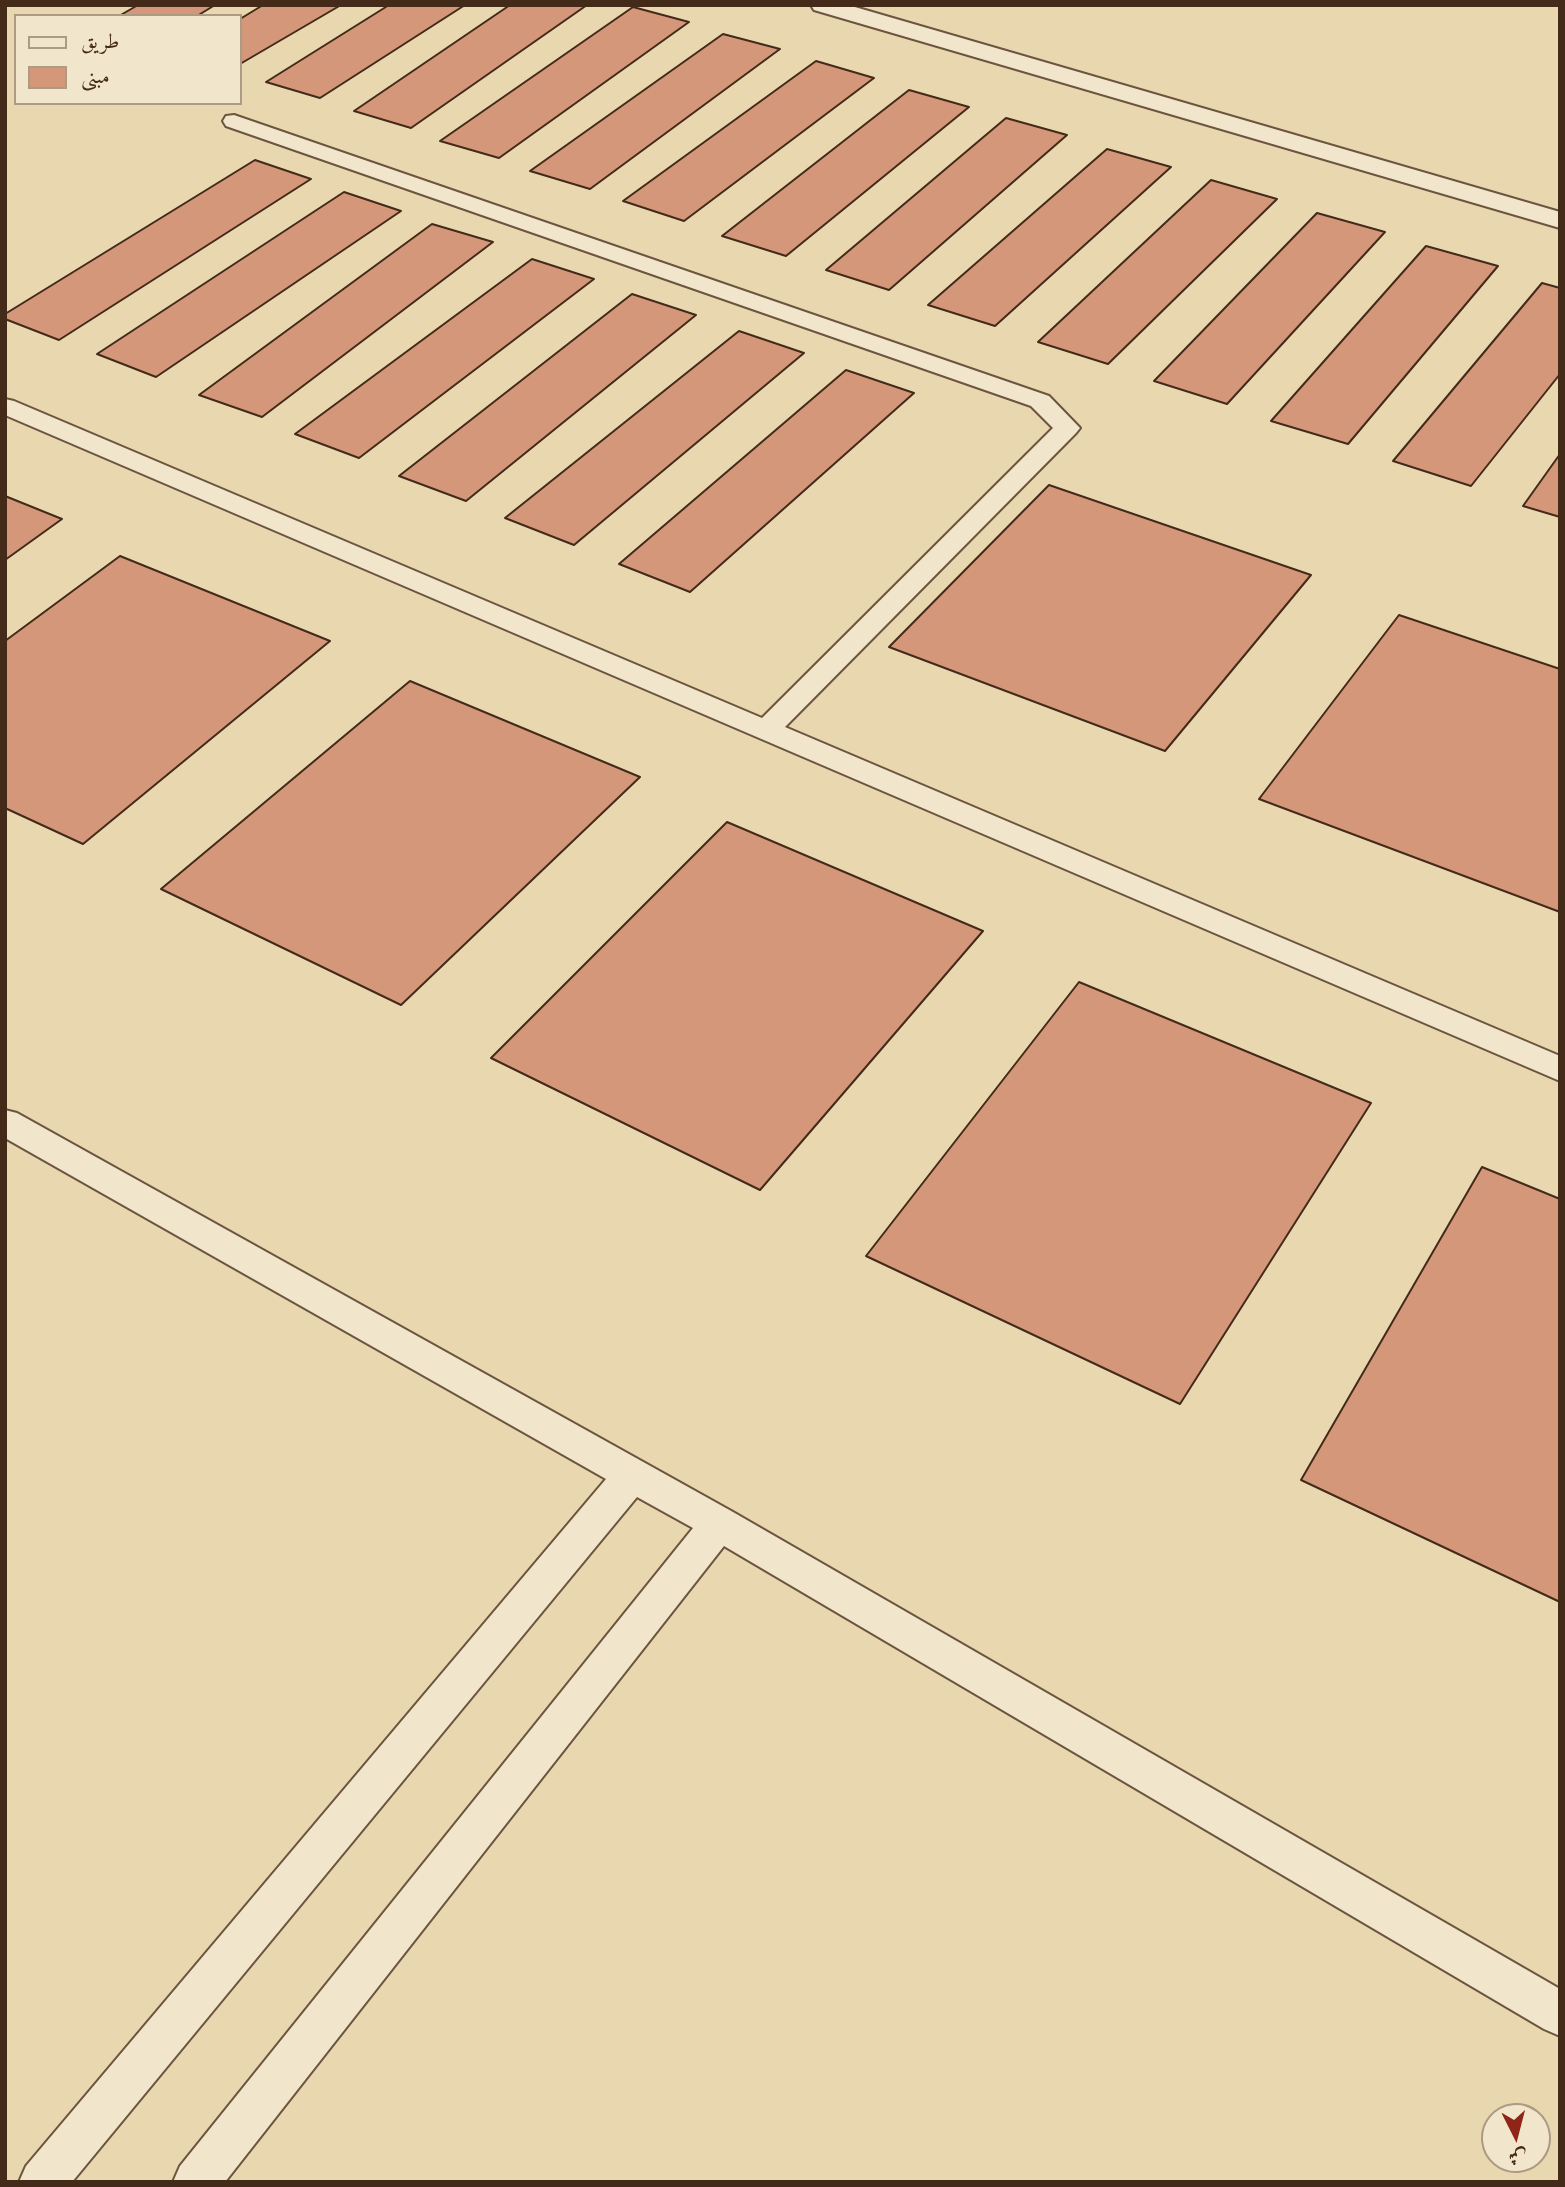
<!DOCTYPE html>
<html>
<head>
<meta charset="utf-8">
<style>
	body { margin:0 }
	#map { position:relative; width:1565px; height:2187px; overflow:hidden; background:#e9d7b0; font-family:"Libre Bodoni",Amiri,serif }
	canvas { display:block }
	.frame { position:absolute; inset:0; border:7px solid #432a19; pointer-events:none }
	.legend { position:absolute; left:14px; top:14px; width:228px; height:91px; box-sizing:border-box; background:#f1e5cc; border:2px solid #ab9a84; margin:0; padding:9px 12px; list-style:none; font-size:21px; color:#432a19 }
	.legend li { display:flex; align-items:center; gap:14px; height:35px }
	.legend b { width:35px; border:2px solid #ab9a84 }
	.north { position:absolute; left:1481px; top:2103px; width:70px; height:70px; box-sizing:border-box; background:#f1e5cc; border:2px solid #ab9a84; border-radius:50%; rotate:174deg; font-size:19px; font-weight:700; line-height:28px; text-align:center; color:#432a19 }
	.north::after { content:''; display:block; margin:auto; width:24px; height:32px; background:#8f2418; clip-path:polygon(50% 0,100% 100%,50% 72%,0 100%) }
</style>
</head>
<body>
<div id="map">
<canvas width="1565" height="2187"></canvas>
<div class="frame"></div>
<ul class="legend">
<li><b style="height:9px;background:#f1e5cc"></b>طريق</li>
<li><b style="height:19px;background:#d49779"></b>مبنى</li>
</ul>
<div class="north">ش</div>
</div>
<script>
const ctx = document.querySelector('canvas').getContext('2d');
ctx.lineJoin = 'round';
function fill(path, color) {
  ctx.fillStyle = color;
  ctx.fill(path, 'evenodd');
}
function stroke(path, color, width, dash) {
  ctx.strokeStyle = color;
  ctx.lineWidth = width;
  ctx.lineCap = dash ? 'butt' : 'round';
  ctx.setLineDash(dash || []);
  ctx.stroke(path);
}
const building = new Path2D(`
	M 138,5 L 215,5 L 197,16 L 119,16 Z
	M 263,5 L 341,5 L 240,64 L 240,19 Z
	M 389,5 L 465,5 L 320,98 L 266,82 Z
	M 510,5 L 587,5 L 411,128 L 354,111 Z
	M 633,7 L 689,22 L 499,158 L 440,141 Z
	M 723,34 L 780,49 L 590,189 L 530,171 Z
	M 816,61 L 874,78 L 684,221 L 623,201 Z
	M 909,90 L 969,107 L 786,256 L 722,236 Z
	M 1006,118 L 1067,135 L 889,290 L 826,270 Z
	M 1107,149 L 1171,167 L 995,326 L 928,305 Z
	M 255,160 L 311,179 L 59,340 L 5,319 L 5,314 Z
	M 1211,180 L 1277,199 L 1108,364 L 1038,342 Z
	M 344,192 L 401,211 L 156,377 L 97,354 Z
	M 1317,213 L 1385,232 L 1227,404 L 1154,381 Z
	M 432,224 L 493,242 L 262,417 L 199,395 Z
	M 1426,246 L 1498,266 L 1348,444 L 1271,421 Z
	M 532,259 L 594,279 L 359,458 L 295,434 Z
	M 1542,283 L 1560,288 L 1560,374 L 1471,486 L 1393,461 Z
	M 632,294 L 696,315 L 466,501 L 399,476 Z
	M 739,331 L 804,353 L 574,545 L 505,518 Z
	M 846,370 L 914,393 L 690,592 L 619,564 Z
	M 1560,454 L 1560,517 L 1523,506 Z
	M 1049,485 L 1311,575 L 1165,751 L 889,647 Z
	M 5,496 L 62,519 L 5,560 Z
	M 120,556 L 330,641 L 83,844 L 5,808 L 5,641 Z
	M 1399,615 L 1560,669 L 1560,912 L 1259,799 Z
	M 410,681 L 640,777 L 401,1005 L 161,889 Z
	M 727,822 L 983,931 L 760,1190 L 491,1058 Z
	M 1079,982 L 1371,1103 L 1180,1404 L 866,1256 Z
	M 1482,1167 L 1560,1199 L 1560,1602 L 1301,1480 Z`);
fill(building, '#d49779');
stroke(building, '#432a19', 2);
const lane = new Path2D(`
	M 234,115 L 1049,396 L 1080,428 L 1076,433 L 785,727 L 1560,1056 L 1560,1081 L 5,415 L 5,399 L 14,401 L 762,718 L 1053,428 L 1031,406 L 226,126 L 223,121 L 226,116 Z
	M 5,1110 L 17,1113 L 733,1512 L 1560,1989 L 1560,2036 L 1544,2029 L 724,1546 L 225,2182 L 173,2182 L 180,2166 L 693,1528 L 637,1497 L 72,2182 L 19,2182 L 26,2166 L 606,1479 L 5,1138 Z`);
const street = new Path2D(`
	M 811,5 L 848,5 L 1560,212 L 1560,228 L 814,10 Z`);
stroke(lane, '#6c553f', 4);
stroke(street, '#6c553f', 4);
fill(lane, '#f1e5cc');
fill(street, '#f1e5cc');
</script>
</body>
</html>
